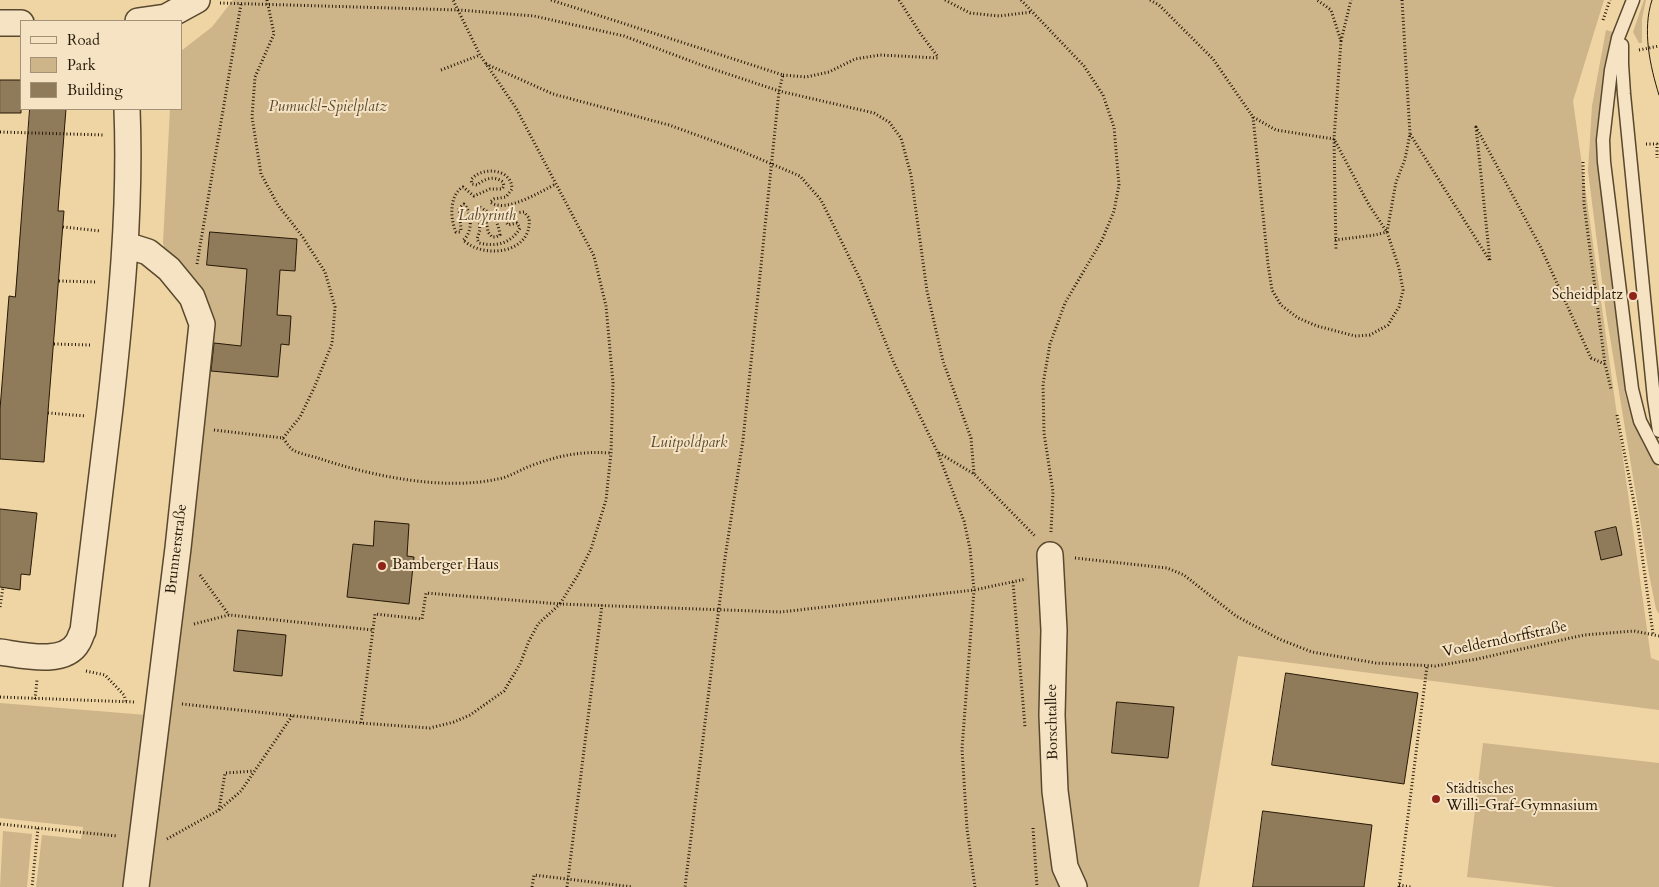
<!DOCTYPE html>
<html>
<head>
<meta charset="utf-8">
<style>
	body { margin:0 }
	#map { position:relative; width:1659px; height:887px; overflow:hidden; background:#efd4a4; font-family:Cardo,serif }
	canvas { display:block }
	.legend { position:absolute; left:20px; top:20px; width:162px; height:90px; box-sizing:border-box; background:#f5e3c4; border:1px solid #a29278; margin:0; padding:6px 9px; list-style:none; font-size:15px; color:#261907 }
	.legend li { display:flex; align-items:center; gap:10px; height:25px }
	.legend b { width:25px; border:1px solid #a29278 }
</style>
</head>
<body>
<div id="map">
<canvas width="1659" height="887"></canvas>
<ul class="legend">
<li><b style="height:6px;background:#f5e3c4"></b>Road</li>
<li><b style="height:14px;background:#cdb489"></b>Park</li>
<li><b style="height:14px;background:#8f7a59"></b>Building</li>
</ul>
</div>
<script>
const ctx = document.querySelector('canvas').getContext('2d');
ctx.lineJoin = 'round';
function fill(path, color) {
  ctx.fillStyle = color;
  ctx.fill(path, 'evenodd');
}
function stroke(path, color, width, dash) {
  ctx.strokeStyle = color;
  ctx.lineWidth = width;
  ctx.lineCap = dash ? 'butt' : 'round';
  ctx.setLineDash(dash || []);
  ctx.stroke(path);
}
function label(font, color, halo, rows, align = 'center') {
  ctx.font = font + ' Cardo,serif';
  ctx.lineWidth = 4;
  ctx.setLineDash([]);
  ctx.textBaseline = 'middle';
  ctx.strokeStyle = halo;
  ctx.fillStyle = color;
  for (const [text, x, y, turn = 0] of rows) {
    ctx.save();
    ctx.translate(x, y);
    ctx.rotate((+turn || 0) * Math.PI / 180);
    ctx.textAlign = isNaN(turn) ? turn : align;
    if (halo) ctx.strokeText(text, 0, 0);
    ctx.fillText(text, 0, 0);
    ctx.restore();
  }
}
fill(new Path2D(`
	M 233,0 L 1604,0 L 1573,101 L 1651,658 L 1659,661 L 1659,710 L 1238,656 L 1199,887 L 139,887 L 202,324 L 169,269 L 163,243 L 170,109 L 181,109 L 181,51 L 212,27 Z
	M 1644,0 L 1646,0 L 1642,19 L 1642,43 L 1639,43 L 1633,32 Z
	M 1606,30 L 1613,32 L 1603,80 L 1600,113 L 1616,306 L 1625,394 L 1632,417 L 1643,444 L 1659,469 L 1659,614 L 1656,609 L 1649,574 L 1606,313 L 1588,171 L 1592,106 Z
	M 0,703 L 146,715 L 124,887 L 36,887 L 42,835 L 81,839 L 83,827 L 0,818 Z
	M 1483,743 L 1659,763 L 1659,887 L 1556,887 L 1467,877 Z
	M 3,831 L 32,834 L 27,887 L 0,887 Z`), '#cdb489');
const building = new Path2D(`
	M 0,80 L 21,80 L 21,113 L 0,113 Z
	M 30,109 L 66,109 L 58,211 L 64,211 L 44,462 L 0,459 L 0,409 L 9,296 L 15,297 Z
	M 210,232 L 297,239 L 295,271 L 280,270 L 277,315 L 291,316 L 289,345 L 281,344 L 278,377 L 211,371 L 214,343 L 241,346 L 247,269 L 207,265 Z
	M 0,509 L 37,513 L 30,575 L 21,574 L 20,590 L 0,587 Z
	M 375,521 L 409,524 L 407,556 L 414,557 L 409,604 L 347,597 L 353,544 L 373,546 Z
	M 1616,527 L 1622,555 L 1601,560 L 1595,532 Z
	M 238,630 L 286,635 L 282,676 L 234,671 Z
	M 1286,673 L 1418,693 L 1404,784 L 1272,765 Z
	M 1117,702 L 1174,707 L 1168,758 L 1112,753 Z
	M 1263,811 L 1372,825 L 1364,887 L 1253,887 Z`);
fill(building, '#8f7a59');
stroke(building, '#261907', 1);
const lane = new Path2D(`
	M 1633,0 L 1618,38 L 1611,70 L 1603,140 L 1604,162 L 1632,389 L 1640,421 L 1659,458
	M 1622,45 L 1622,64 L 1624,94 L 1654,399 L 1659,431`);
const street = new Path2D(`
	M 138,21 L 166,17 L 197,0
	M 0,23 L 21,23
	M 126,245 L 148,252 L 169,269 L 192,297 L 202,324 L 178,548 L 136,887
	M 1050,555 L 1054,630 L 1052,715 L 1055,791 L 1065,867 L 1074,887
	M 0,652 C 22,655 65,666 78,642 C 80,639 81,634 83,631 C 92,557 101,482 110,408 C 121,309 131,209 127,109`);
stroke(lane, '#58482e', 15);
stroke(street, '#58482e', 28);
stroke(new Path2D(`
	M 267,0 L 274,34 L 255,77 L 252,117 L 261,174 L 278,205 L 302,236 L 325,272 L 335,307 L 332,344 L 314,388 L 300,417 L 283,438
	M 551,0 L 783,75 L 779,91 L 743,440 L 725,558 L 685,887
	M 899,0 L 920,33 L 938,57
	M 945,0 L 970,13 L 999,16 L 1032,12
	M 1021,0 L 1084,66 L 1103,95 L 1114,127 L 1119,185 L 1114,211 L 1102,240 L 1065,303 L 1050,344 L 1043,384 L 1044,433 L 1053,492 L 1051,532
	M 1150,0 L 1159,5 L 1213,59 L 1253,117 L 1276,130 L 1334,139 L 1341,41 L 1331,10 L 1317,0
	M 1402,0 L 1410,134
	M 220,3 L 459,10 L 534,16 L 624,36 L 704,66 L 779,91 L 874,113 L 889,122 L 901,138 L 911,175 L 927,291 L 943,361 L 971,438 L 974,474
	M 1603,20 L 1610,0
	M 1341,41 L 1351,0
	M 1639,50 L 1659,46
	M 486,64 L 553,94 L 669,125 L 741,151 L 800,176 L 821,200 L 860,279 L 894,363 L 938,453 L 964,521 L 970,549 L 974,590 L 962,749 L 967,829 L 975,887
	M 441,70 L 480,55
	M 783,75 L 806,77 L 829,72 L 855,59 L 880,55 L 938,58
	M 1253,117 L 1268,264 L 1272,290 L 1281,305 L 1298,318 L 1317,326 L 1355,336 L 1370,335 L 1388,325 L 1399,307 L 1403,290 L 1399,268 L 1387,232 L 1369,205 L 1334,139
	M 0,132 L 104,135
	M 1334,139 L 1336,250
	M 1646,144 L 1657,144 L 1657,158
	M 1583,162 L 1584,204 L 1605,364 L 1611,389
	M 480,207 C 492,214 498,220 500,235 L 496,237 L 492,237 L 488,232 L 486,220 L 479,220 L 480,230 L 477,239 L 479,243 C 495,247 511,244 520,228 L 517,223 L 508,225 L 506,222 L 508,216 L 514,213 L 524,212 L 529,218 C 533,253 485,260 463,240 C 473,233 472,212 464,204 L 459,208 L 461,230 L 460,232 L 456,232 C 450,219 449,195 463,187 L 474,196 L 490,189 L 502,189 L 504,186 L 503,182 C 494,175 484,179 477,185 L 472,184 L 471,180 C 481,166 512,168 512,189 L 506,197 L 494,199 L 490,202 C 506,214 541,191 556,184
	M 63,227 L 101,231
	M 1387,232 L 1396,182 L 1405,159 L 1410,134 L 1490,261 L 1476,127 L 1541,248 L 1591,358 L 1605,364
	M 1335,240 L 1375,235 L 1387,232
	M 197,264 L 241,4
	M 59,281 L 97,282
	M 54,344 L 91,345
	M 48,413 L 86,416
	M 1617,415 L 1637,518 L 1653,634
	M 214,430 L 283,438 C 286,442 289,447 293,450 C 300,454 311,456 318,458 C 371,476 443,491 498,479 C 510,477 521,469 533,465 C 560,455 582,451 611,453
	M 939,453 L 974,474 L 1036,537
	M 1075,558 L 1167,568 L 1184,575 L 1236,616 L 1279,639 L 1312,652 L 1376,663 L 1435,666 L 1477,659 L 1584,635 L 1634,631 L 1659,636
	M 200,575 L 229,615
	M 1013,582 L 1025,727
	M 0,607 L 3,587
	M 194,624 L 229,615 L 373,630
	M 86,671 L 105,675 L 124,695 L 126,701
	M 0,697 L 134,702
	M 35,699 L 37,680
	M 182,704 L 361,723 L 430,728 L 454,722 L 470,715 L 504,691 L 520,664 L 529,641 L 538,624 L 560,604 L 781,612 L 974,590 L 1026,579
	M 361,723 L 375,614 L 422,619 L 426,593 L 560,604 L 579,573 L 591,549 L 606,500 L 611,453 L 613,383 L 606,306 L 594,256 L 516,108 L 480,55 L 453,0
	M 219,810 L 225,773 L 254,771
	M 0,824 L 38,828 L 32,887
	M 38,828 L 117,836
	M 1033,828 L 1037,887
	M 167,839 L 219,810 L 241,791 L 292,716
	M 1399,885 L 1411,887
	M 532,887 L 534,875 L 633,887
	M 567,887 L 602,605
	M 1399,887 L 1427,666`), '#261907', 3, [1, 2.5]);
stroke(lane, '#f5e3c4', 12);
stroke(street, '#f5e3c4', 25);
stroke(new Path2D(`
	M 1652,0 C 1642,30 1650,66 1659,95`), '#261907', 1);
for (const [x, y, r, color] of [
	[1633,296,5,"#8f2418"],
	[382,566,5,"#8f2418"],
	[1436,799,5,"#8f2418"]
]) {
  const dot = new Path2D();
  dot.arc(x, y, r, 0, 2 * Math.PI);
  ctx.fillStyle = color;
  ctx.fill(dot);
  stroke(dot, '#f5e3c4', 2);
}
label('italic 15px', '#58482e', '#f5e3c4', [
	["Pumuckl-Spielplatz",328,108],
	["Labyrinth",487,217],
	["Luitpoldpark",689,444]
]);
label('15px', '#261907', '#f5e3c4', [
	["Scheidplatz",1623,296,"right"],
	["Bamberger Haus",392,566],
	["Städtisches",1446,790],
	["Willi-Graf-Gymnasium",1446,807]
], 'left');
label('15px', '#261907', '#f5e3c4', [
	["Brunnerstraße",177,549,-83],
	["Voelderndorffstraße",1505,640,-12],
	["Borschtallee",1053,722,-91]
]);
</script>
</body>
</html>
